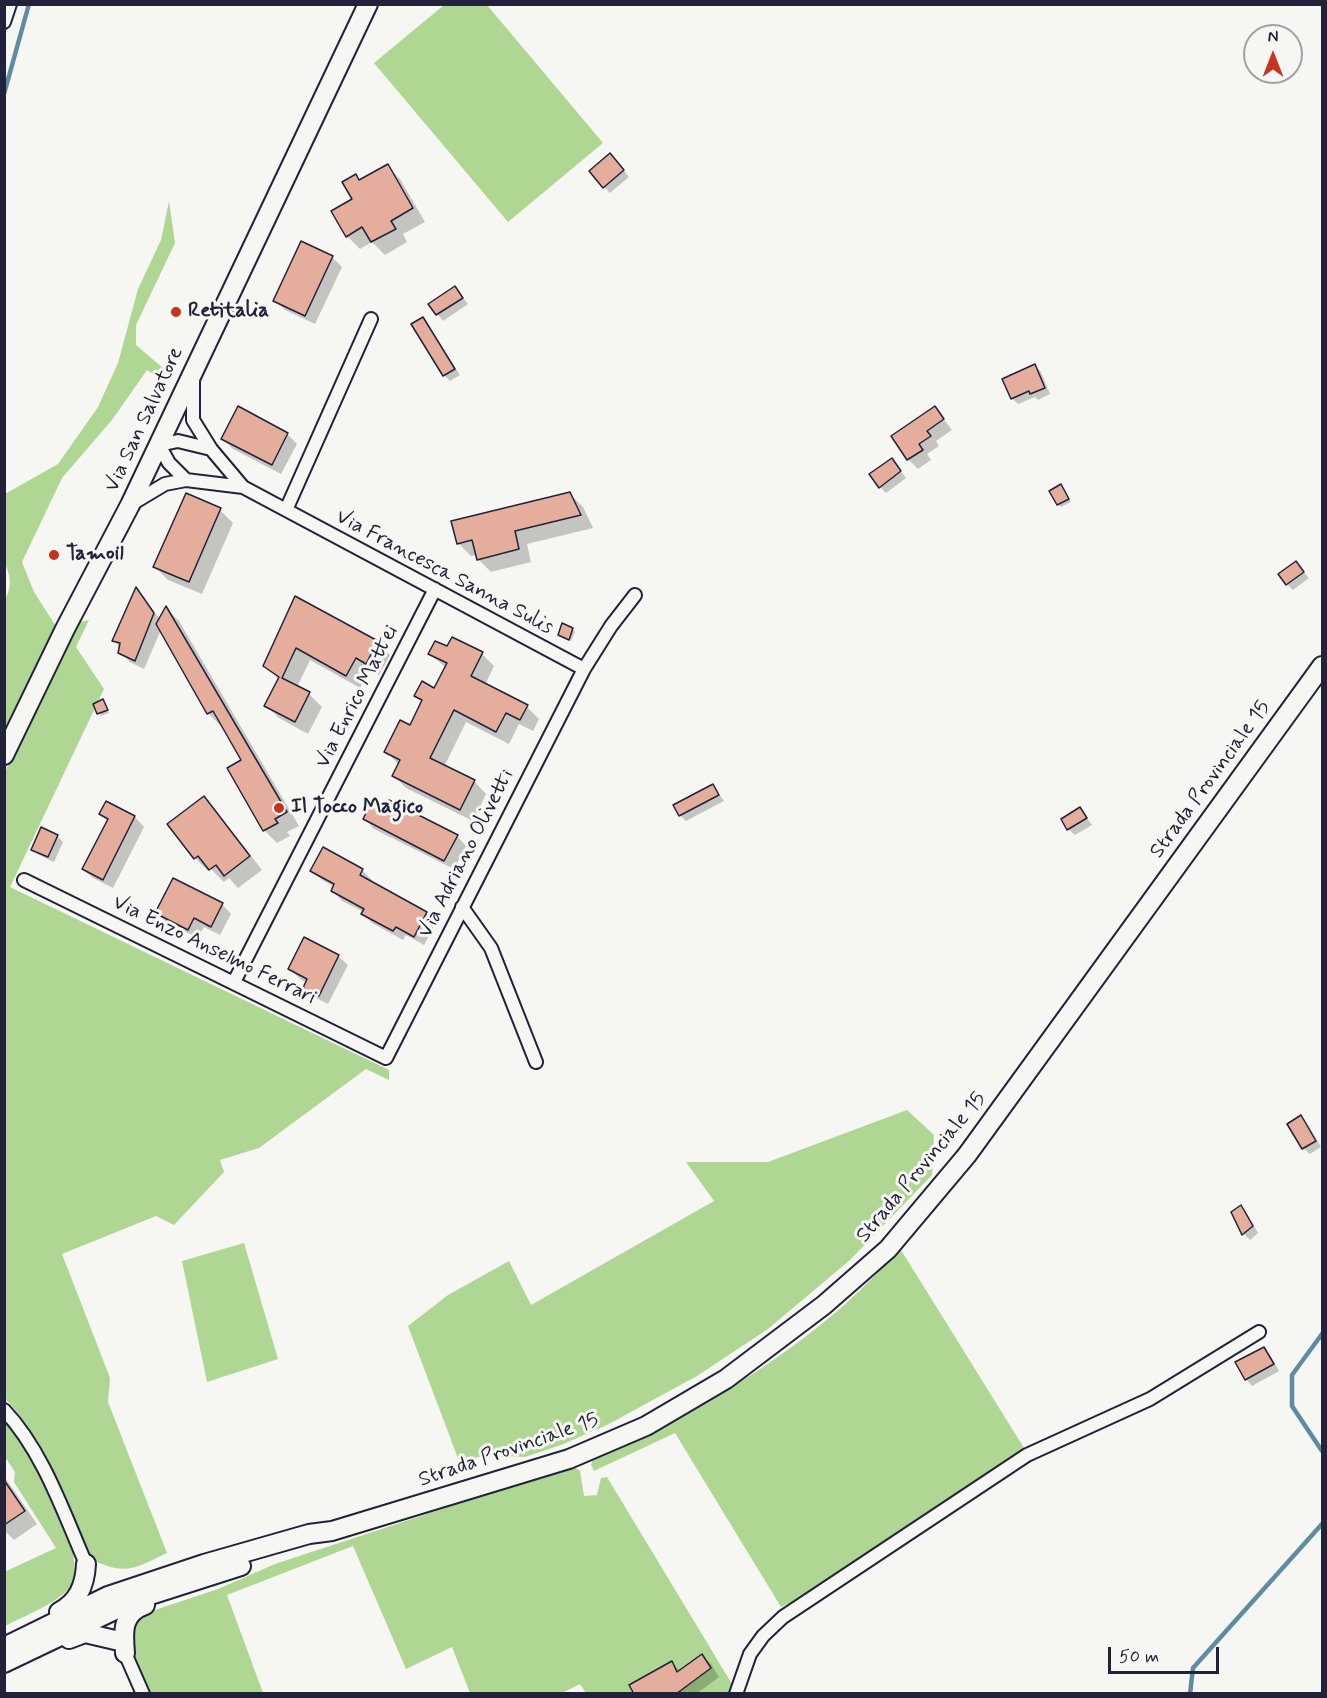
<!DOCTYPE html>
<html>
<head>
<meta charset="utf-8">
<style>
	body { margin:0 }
	#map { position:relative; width:1327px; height:1698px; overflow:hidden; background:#f6f6f2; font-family:Mynerve,sans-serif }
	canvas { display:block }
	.frame { position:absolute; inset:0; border:6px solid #22223b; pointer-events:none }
	.north { position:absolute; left:1243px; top:24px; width:60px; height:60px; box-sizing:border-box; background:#f6f6f2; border:2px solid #a1a1a9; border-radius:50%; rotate:0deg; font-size:16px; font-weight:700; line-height:24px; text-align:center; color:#22223b }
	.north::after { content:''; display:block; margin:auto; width:21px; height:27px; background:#c8321e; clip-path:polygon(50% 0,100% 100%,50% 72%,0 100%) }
	.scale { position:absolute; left:1108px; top:1647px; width:111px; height:27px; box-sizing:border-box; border:3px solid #22223b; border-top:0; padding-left:8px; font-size:18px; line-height:21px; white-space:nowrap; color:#22223b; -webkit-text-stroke:4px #f6f6f2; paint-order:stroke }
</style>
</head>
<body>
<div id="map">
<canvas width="1327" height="1698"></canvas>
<div class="frame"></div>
<div class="north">N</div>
<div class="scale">50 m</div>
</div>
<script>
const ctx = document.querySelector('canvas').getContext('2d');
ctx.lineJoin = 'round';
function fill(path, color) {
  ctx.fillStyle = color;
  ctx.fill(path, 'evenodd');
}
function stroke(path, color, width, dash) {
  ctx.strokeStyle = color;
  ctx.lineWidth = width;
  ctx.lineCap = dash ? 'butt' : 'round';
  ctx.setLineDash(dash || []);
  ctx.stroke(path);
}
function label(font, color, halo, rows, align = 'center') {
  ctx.font = font + ' Mynerve,sans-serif';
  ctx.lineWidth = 6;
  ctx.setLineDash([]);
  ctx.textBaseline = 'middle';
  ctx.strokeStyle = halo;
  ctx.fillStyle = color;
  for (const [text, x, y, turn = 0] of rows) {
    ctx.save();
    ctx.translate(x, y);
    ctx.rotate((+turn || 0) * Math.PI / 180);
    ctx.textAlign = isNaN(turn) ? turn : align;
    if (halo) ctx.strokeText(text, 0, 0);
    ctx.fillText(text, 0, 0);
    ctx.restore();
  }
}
fill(new Path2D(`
	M 444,5 L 487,5 L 603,143 L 508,222 L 374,63 Z
	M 169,201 L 175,243 L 136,325 L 136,345 L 171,375 L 167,383 L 147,370 L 112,420 L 62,478 L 22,562 L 34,592 L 57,628 L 5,734 L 4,602 C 11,589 12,578 5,564 L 5,494 L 58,464 L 98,407 L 118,363 L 138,289 L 161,240 Z
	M 89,620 L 76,647 L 104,689 L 10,887 L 389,1070 L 389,1080 L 366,1069 L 259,1148 L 220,1160 L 224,1172 L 174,1225 L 156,1216 L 62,1254 L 110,1378 L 108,1402 L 167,1553 C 136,1568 126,1576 93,1560 L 58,1480 L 21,1417 L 5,1398 L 4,774 L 71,638 L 80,622 Z
	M 907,1110 L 934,1135 L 932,1175 L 850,1260 L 768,1329 L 697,1376 L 607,1425 L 561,1445 L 525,1457 L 488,1455 L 459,1461 L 408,1326 L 448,1295 L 509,1261 L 531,1305 L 714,1201 L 686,1162 L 768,1162 Z
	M 244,1243 L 278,1359 L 207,1382 L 182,1261 Z
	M 901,1250 L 1024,1448 L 899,1534 L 802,1597 L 781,1607 L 675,1433 L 594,1471 L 591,1465 L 593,1459 C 682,1420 768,1371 842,1307 C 862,1289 881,1269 901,1250 Z
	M 5,1419 L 31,1456 L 73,1553 C 74,1562 76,1572 73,1582 C 66,1600 22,1617 5,1626 L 4,1572 L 56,1548 L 14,1482 L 15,1472 L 5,1457 Z
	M 573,1466 L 580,1471 L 584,1496 L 597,1495 L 601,1478 L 607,1477 L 732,1684 L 728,1694 L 586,1693 L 580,1684 L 562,1693 L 470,1693 L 452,1647 L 406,1669 L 353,1546 L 227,1595 L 263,1693 L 150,1693 L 131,1646 L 134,1617 L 218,1589 L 275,1564 Z`), '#afd793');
fill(new Path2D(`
	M 616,161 L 629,177 L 610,193 L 604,187 Z
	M 387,166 L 400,179 L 425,222 L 403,234 L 407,242 L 385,255 L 372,242 L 360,249 L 347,236 L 354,199 L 356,176 L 361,181 Z
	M 332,257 L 342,267 L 315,324 L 285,310 L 275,300 Z
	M 455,288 L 468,304 L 443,321 L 430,304 Z
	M 422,319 L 428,325 L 460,375 L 450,381 L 444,375 Z
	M 1035,366 L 1041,372 L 1050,394 L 1038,400 L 1035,397 L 1018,404 L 1012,398 Z
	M 935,408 L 952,430 L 936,441 L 939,446 L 927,454 L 931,460 L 918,469 L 908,459 Z
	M 287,434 L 297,444 L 281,474 L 233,449 L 223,439 Z
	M 892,460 L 906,478 L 886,493 L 880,487 Z
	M 1061,486 L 1071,502 L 1061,507 L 1058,504 Z
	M 570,494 L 583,507 L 593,528 L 527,544 L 531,562 L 491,572 L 478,559 L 477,555 L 471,556 L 458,543 Z
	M 187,495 L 220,510 L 233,523 L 202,594 L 168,580 L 155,567 Z
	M 1301,569 L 1309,578 L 1293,590 L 1287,584 Z
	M 136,590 L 160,619 L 166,608 L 179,621 L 299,826 L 287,832 L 290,836 L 277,843 L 264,830 L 229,768 L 243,760 L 223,725 L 221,726 L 208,713 L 161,630 L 144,669 L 130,662 L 120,652 L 121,648 L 114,641 Z
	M 295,599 L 377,642 L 390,655 L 379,675 L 369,670 L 360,688 L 310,660 L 297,687 L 309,694 L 322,707 L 308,734 L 279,718 L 266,705 L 279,680 L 265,665 Z
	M 572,629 L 575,632 L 571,641 L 559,635 Z
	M 448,648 L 482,654 L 494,666 L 485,685 L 527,707 L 539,719 L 533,731 L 519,724 L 509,744 L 466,722 L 444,767 L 474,781 L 486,794 L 473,821 L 406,788 L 394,776 L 398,764 L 386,751 L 410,727 L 423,702 L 416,696 L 435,690 L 446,668 L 430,654 Z
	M 103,701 L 109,713 L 101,716 L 95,704 Z
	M 713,786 L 724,801 L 686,821 L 680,815 Z
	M 203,798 L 216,811 L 262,870 L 238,888 L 229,878 L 224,882 L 211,869 L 208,871 L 195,858 L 169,824 Z
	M 106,803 L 135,817 L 144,827 L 113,888 L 93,878 L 83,869 L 108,821 L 101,814 Z
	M 1080,809 L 1092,825 L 1075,835 L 1068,829 Z
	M 384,812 L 457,836 L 466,846 L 454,869 L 374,829 L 365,819 Z
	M 57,836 L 63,842 L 54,862 L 39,855 L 32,849 Z
	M 362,870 L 372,880 L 370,883 L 426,913 L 436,923 L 424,945 L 406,935 L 403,940 L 372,923 L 363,914 L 364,912 L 342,901 L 333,891 L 335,887 L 322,880 L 312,871 Z
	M 222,904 L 231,914 L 220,935 L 204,927 L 198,938 L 167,923 L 157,913 Z
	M 338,956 L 348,965 L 328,1004 L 314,997 L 305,987 L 307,983 L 299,978 L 290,969 Z
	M 1300,1117 L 1307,1123 L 1321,1147 L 1310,1154 L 1303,1148 L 1289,1125 Z
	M 1241,1207 L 1247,1213 L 1258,1233 L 1250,1240 L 1244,1234 L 1233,1213 Z
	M 1264,1348 L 1270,1355 L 1279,1371 L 1252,1386 L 1246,1379 L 1237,1363 Z
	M 4,1476 L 37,1524 L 14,1540 L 4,1530 Z
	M 702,1656 L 711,1664 L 719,1677 L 696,1694 L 636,1694 L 672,1663 L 680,1671 Z`), '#0003');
stroke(new Path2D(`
	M 4,94 L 29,4
	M 1322,1334 L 1292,1375 L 1292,1406 L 1322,1451
	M 1190,1694 L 1193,1668 L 1322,1524`), '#608ca3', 4.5);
const building = new Path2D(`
	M 610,153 L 624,170 L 603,188 L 589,171 Z
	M 388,164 L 413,208 L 391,221 L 396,229 L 371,242 L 362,227 L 346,237 L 331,211 L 352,199 L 342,182 L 356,174 L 359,180 Z
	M 301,241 L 333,256 L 305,316 L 273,301 Z
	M 455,286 L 463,298 L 436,315 L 428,304 Z
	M 423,317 L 455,369 L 443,376 L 411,324 Z
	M 1035,364 L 1045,388 L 1030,394 L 1029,391 L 1011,399 L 1002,379 Z
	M 238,406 L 288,433 L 272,465 L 221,439 Z
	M 935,406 L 944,419 L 927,431 L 931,436 L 919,444 L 923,450 L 907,460 L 891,436 Z
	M 892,458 L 901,471 L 879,488 L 869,474 Z
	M 1061,484 L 1069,499 L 1057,505 L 1049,491 Z
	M 570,492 L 581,515 L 515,531 L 519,549 L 477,560 L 472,540 L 457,544 L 451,521 Z
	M 186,493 L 221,508 L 189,582 L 153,567 Z
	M 1296,561 L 1304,572 L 1286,585 L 1278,574 Z
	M 136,587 L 154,613 L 135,661 L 118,653 L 120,643 L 112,641 Z
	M 295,596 L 378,641 L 366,664 L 356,658 L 346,676 L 296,648 L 282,678 L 310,692 L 295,722 L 264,706 L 279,677 L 263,666 Z
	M 166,606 L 287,812 L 275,819 L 278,823 L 263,831 L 227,768 L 241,760 L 213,711 L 207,714 L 156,624 Z
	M 562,623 L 573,628 L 569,640 L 558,635 Z
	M 452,637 L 483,652 L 471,676 L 528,705 L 520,720 L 506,713 L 496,732 L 454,710 L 430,758 L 475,780 L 460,810 L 392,776 L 400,760 L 384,752 L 400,720 L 410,725 L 422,700 L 414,696 L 422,681 L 434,688 L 447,663 L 428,654 L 435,641 L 447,646 Z
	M 103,699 L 108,710 L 97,714 L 93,704 Z
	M 713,784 L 719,795 L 679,816 L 673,805 Z
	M 204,796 L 250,856 L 224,876 L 216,865 L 209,870 L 198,856 L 194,859 L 167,824 Z
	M 389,800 L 458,835 L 444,861 L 363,819 L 371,803 L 384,810 Z
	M 106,801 L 135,816 L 103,880 L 82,869 L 108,819 L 99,814 Z
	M 1080,807 L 1087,818 L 1067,830 L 1061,819 Z
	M 41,827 L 58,835 L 48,857 L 31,850 Z
	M 323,847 L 363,869 L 360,875 L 427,912 L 414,937 L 396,927 L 393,931 L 361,914 L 364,909 L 331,891 L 334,884 L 310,871 Z
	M 173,878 L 223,903 L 211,927 L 194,918 L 188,930 L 155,913 Z
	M 304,937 L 339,955 L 319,996 L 303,988 L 307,979 L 288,969 Z
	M 1301,1115 L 1316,1141 L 1302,1149 L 1287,1124 Z
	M 1241,1205 L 1253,1226 L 1242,1235 L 1231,1212 Z
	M 1264,1347 L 1274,1364 L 1245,1380 L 1235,1362 Z
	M 4,1480 L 25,1511 L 4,1525 Z
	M 702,1654 L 711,1668 L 676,1694 L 634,1694 L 629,1685 L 672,1661 L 677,1672 Z`);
fill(building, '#e5ad9c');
stroke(building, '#22223b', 1.5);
const street = new Path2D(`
	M 4,22 L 10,4
	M 193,379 L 193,420 L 211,449 L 243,487
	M 186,480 L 169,463 L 159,445 L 178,441 L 211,449
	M 130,505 L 165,484 L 186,480 L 243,487 L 584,669
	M 286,510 L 371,319
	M 24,880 L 386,1058 L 584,669 L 611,626 L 635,595
	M 462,907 L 491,948 L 536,1062
	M 234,982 L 435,589
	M 4,1410 C 43,1451 64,1514 86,1564
	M 125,1653 L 143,1694
	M 736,1694 L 750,1654 L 763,1636 L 783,1617 L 1027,1455 L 1150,1399 L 1259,1332`);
const secondary = new Path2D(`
	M 4,755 L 65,629 L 130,505 L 368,4
	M 59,1612 C 78,1602 85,1586 86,1564
	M 69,1639 L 85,1633 L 115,1640
	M 4,1647 L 108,1596 L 204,1564 L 309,1534 L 332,1531 L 569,1459 L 646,1426 L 726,1379 L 824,1305 L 888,1249 L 967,1155 L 1322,666
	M 125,1653 C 123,1631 122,1613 145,1605
	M 4,1663 L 138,1599 L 241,1566`);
stroke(street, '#22223b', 16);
stroke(secondary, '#22223b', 22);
stroke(street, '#f6f6f2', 12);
stroke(secondary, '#f6f6f2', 18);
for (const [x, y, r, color] of [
	[176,312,6,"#c8321e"],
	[54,555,6,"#c8321e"],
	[279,808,6,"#c8321e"]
]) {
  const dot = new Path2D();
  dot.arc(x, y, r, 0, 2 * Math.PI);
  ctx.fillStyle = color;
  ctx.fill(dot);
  stroke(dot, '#f6f6f2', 2);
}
label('bold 21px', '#22223b', '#f6f6f2', [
	["Retitalia",188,312],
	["Tamoil",66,555],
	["Il Tocco Magico",291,808]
], 'left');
label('21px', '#22223b', '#f6f6f2', [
	["Via San Salvatore",145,420,-65],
	["Via Francesca Sanna Sulis",444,573,28],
	["Via Enrico Mattei",358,697,-63],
	["Strada Provinciale 15",1211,780,-54],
	["Via Adriano Olivetti",467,854,-63],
	["Via Enzo Anselmo Ferrari",214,951,26],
	["Strada Provinciale 15",922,1168,-50],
	["Strada Provinciale 15",509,1451,-19]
]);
</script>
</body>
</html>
